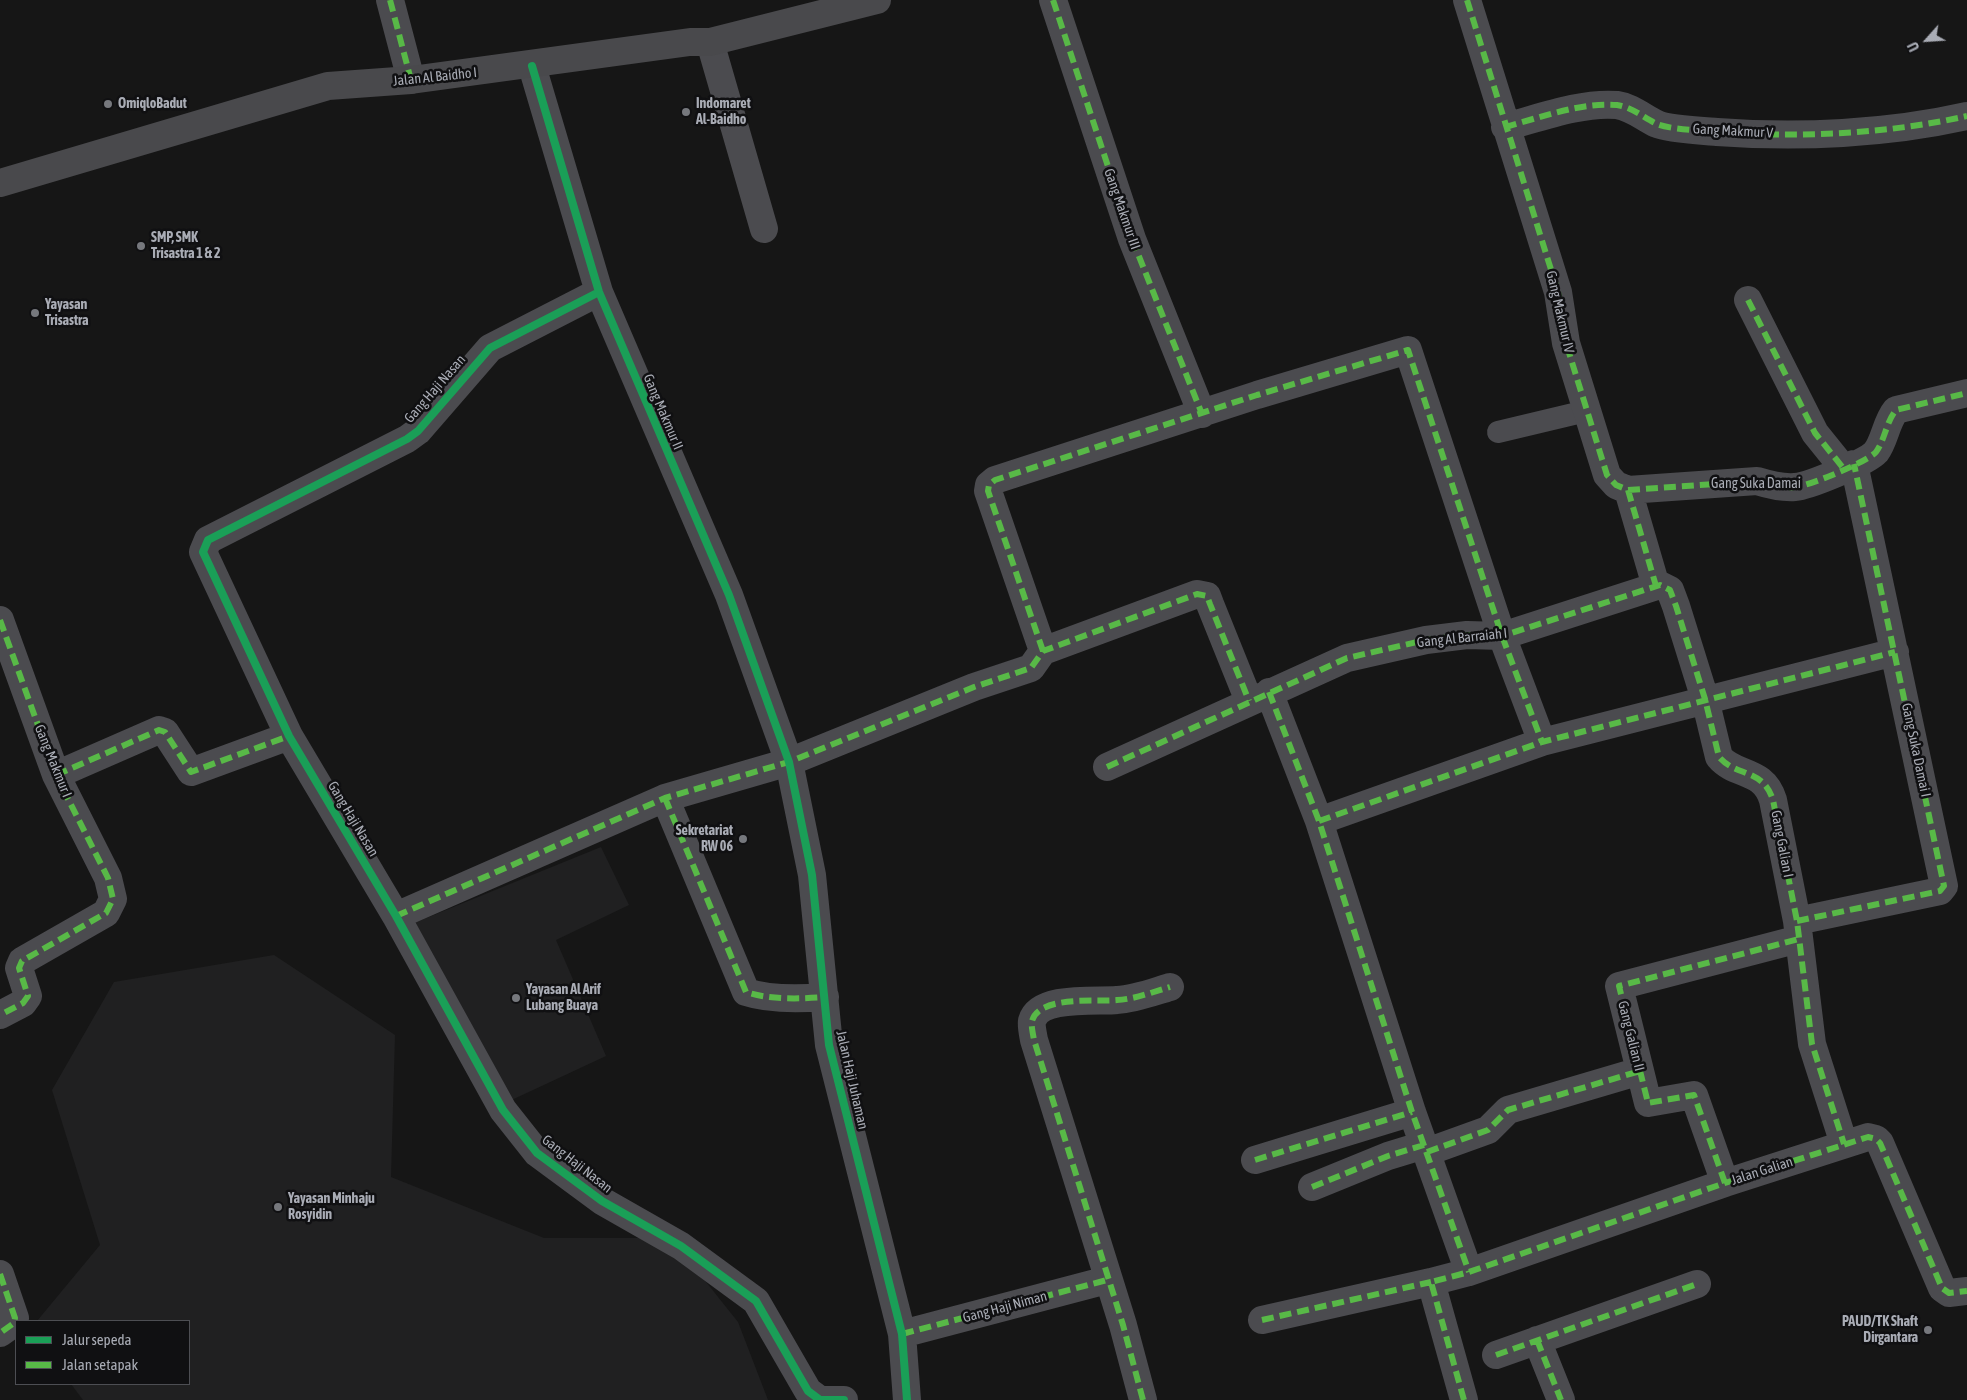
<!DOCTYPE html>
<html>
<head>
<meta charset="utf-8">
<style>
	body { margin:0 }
	#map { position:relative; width:1967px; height:1400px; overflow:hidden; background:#161616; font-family:"Asap Condensed",sans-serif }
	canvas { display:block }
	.legend { position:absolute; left:15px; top:1320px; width:175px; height:65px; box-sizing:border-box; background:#101012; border:1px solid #4d4e53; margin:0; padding:6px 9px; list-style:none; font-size:15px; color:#a9acb5 }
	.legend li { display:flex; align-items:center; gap:10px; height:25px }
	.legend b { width:25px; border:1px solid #4d4e53 }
	.north { position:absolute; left:1902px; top:15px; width:50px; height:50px; -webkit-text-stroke:4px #101012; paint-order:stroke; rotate:244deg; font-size:14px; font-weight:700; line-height:20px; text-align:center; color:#a9acb5 }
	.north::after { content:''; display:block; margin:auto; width:18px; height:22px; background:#a9acb5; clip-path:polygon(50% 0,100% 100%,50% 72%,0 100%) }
</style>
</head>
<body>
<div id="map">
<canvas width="1967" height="1400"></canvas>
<ul class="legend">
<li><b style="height:6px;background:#1a9f57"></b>Jalur sepeda</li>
<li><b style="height:6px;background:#58b947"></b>Jalan setapak</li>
</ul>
<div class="north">U</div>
</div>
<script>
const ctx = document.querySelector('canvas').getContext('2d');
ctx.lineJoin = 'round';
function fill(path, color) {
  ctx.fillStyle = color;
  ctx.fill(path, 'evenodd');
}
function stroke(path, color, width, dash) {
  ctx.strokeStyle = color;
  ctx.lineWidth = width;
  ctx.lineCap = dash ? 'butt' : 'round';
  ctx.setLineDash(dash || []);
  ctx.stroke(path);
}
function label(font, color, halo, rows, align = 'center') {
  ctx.font = font + ' "Asap Condensed",sans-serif';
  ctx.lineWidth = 5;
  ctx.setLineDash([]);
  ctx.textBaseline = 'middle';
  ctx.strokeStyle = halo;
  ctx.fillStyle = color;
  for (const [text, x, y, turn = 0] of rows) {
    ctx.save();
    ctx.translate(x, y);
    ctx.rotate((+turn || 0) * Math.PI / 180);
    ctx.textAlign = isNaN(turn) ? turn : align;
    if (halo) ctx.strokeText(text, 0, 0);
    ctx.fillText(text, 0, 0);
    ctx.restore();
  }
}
fill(new Path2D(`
	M 601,847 L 629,905 L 556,940 L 606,1056 L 503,1104 L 414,923 Z
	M 274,955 L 395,1035 L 391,1177 L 544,1238 L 671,1238 L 738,1322 L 768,1400 L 83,1400 L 71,1384 L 189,1384 L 189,1321 L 37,1321 L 100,1245 L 52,1090 L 114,982 Z`), '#202021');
stroke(new Path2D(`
	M 1498,432 L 1586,411`), '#4b4b4f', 22);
stroke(new Path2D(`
	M 390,0 L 411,80
	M 1053,0 L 1132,239 L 1202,414
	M 1467,0 L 1558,292 L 1566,343 L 1607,475 L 1616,485 L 1628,490 L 1656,586
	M 710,42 L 764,229
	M 532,66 L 599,292 L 729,595 L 789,762 L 812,875 L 829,1045 L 902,1334 L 907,1400
	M 1505,127 C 1539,118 1581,102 1617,105 C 1632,107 1644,118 1657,124 C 1667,129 1705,131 1717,132 C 1798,138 1888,134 1967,116
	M 599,292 L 490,348 L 418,431 L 407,439 L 208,540 L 203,552 L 289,736 L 396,916 L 503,1110 L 537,1153 L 602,1201 L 681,1246 L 756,1301 L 808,1391 L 820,1400 L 844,1400
	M 1748,300 L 1815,433 L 1844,469
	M 1628,490 L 1757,481 C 1770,485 1782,488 1795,487 C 1809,486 1867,462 1876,452 C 1885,440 1886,422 1896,410 L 1967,393
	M 0,620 L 56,775 L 108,878 L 113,899 L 106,913 L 22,961 L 19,968 L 28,996 L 23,1003 L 0,1015
	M 1043,651 L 988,491 L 989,485 L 995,480 L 1257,395 L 1408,350 L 1502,636 L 1542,742
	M 1269,692 L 1319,821 L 1412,1112 L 1469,1272
	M 1107,767 L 1347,658 L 1426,640 L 1467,635 L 1502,636 L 1660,585 L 1670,590 L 1676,606 L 1705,699 L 1719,757 C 1736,777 1763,768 1773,800 L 1797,921 L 1812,1044 L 1844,1144
	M 56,775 L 159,730 L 165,732 L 191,772 L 289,736
	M 665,798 L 746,992 C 770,1000 800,999 825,997
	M 1319,821 L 1542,742 L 1895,652
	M 396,916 L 665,798 L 789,762 L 974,687 L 1031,668 L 1043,651 L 1197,594 L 1207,596 L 1210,604 L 1249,701
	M 1797,921 L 1940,891 L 1944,886 L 1854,464
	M 1427,1152 L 1488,1130 L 1508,1110 L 1640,1071
	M 1255,1160 L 1412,1112
	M 1725,1183 L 1694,1095 L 1648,1103 L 1619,986 L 1799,939
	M 1312,1187 L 1388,1156 L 1424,1145
	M 0,1274 L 15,1318 L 14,1323 L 0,1333
	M 1262,1320 L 1431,1282
	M 902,1334 L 1107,1280
	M 1537,1340 L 1561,1400
	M 1496,1355 L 1697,1284
	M 1143,1400 L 1123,1325 L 1034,1040 C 1033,1034 1031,1026 1032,1021 C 1039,995 1098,1002 1117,1000 C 1135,999 1153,992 1170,987
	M 1464,1400 L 1431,1282 L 1469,1272 L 1725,1183 L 1868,1137 L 1876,1139 L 1880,1143 L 1942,1288 L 1949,1293 L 1967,1291`), '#4b4b4f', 28);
stroke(new Path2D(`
	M 0,183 L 328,86 L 411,80 L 690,42 L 710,42 L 877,0`), '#49494c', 28);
stroke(new Path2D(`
	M 390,0 L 411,80
	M 1053,0 L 1132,239 L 1202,414
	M 1467,0 L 1558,292 L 1566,343 L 1607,475 L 1616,485 L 1628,490 L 1656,586
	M 1505,127 C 1539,118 1581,102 1617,105 C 1632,107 1644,118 1657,124 C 1667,129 1705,131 1717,132 C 1798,138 1888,134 1967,116
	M 1748,300 L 1815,433 L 1844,469
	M 1628,490 L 1757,481 C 1770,485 1782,488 1795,487 C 1809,486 1867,462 1876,452 C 1885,440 1886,422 1896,410 L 1967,393
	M 0,620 L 56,775 L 108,878 L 113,899 L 106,913 L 22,961 L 19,968 L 28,996 L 23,1003 L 0,1015
	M 1043,651 L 988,491 L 989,485 L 995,480 L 1257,395 L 1408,350 L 1502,636 L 1542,742
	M 1269,692 L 1319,821 L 1412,1112 L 1469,1272
	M 1107,767 L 1347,658 L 1426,640 L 1467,635 L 1502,636 L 1660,585 L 1670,590 L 1676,606 L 1705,699 L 1719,757 C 1736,777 1763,768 1773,800 L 1797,921 L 1812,1044 L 1844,1144
	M 56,775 L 159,730 L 165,732 L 191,772 L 289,736
	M 665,798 L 746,992 C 770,1000 800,999 825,997
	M 1319,821 L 1542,742 L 1895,652
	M 396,916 L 665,798 L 789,762 L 974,687 L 1031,668 L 1043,651 L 1197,594 L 1207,596 L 1210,604 L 1249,701
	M 1797,921 L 1940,891 L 1944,886 L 1854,464
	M 1427,1152 L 1488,1130 L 1508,1110 L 1640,1071
	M 1255,1160 L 1412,1112
	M 1725,1183 L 1694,1095 L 1648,1103 L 1619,986 L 1799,939
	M 1312,1187 L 1388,1156 L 1424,1145
	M 0,1274 L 15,1318 L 14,1323 L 0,1333
	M 1262,1320 L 1431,1282
	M 902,1334 L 1107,1280
	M 1537,1340 L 1561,1400
	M 1496,1355 L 1697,1284
	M 1143,1400 L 1123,1325 L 1034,1040 C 1033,1034 1031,1026 1032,1021 C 1039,995 1098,1002 1117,1000 C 1135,999 1153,992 1170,987
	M 1464,1400 L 1431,1282 L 1469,1272 L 1725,1183 L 1868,1137 L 1876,1139 L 1880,1143 L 1942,1288 L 1949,1293 L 1967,1291`), '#58b947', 6, [12, 6]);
stroke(new Path2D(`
	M 532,66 L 599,292 L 729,595 L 789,762 L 812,875 L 829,1045 L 902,1334 L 907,1400
	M 599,292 L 490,348 L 418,431 L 407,439 L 208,540 L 203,552 L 289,736 L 396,916 L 503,1110 L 537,1153 L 602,1201 L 681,1246 L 756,1301 L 808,1391 L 820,1400 L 844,1400`), '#1a9f57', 8);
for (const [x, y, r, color] of [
	[108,104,5,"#76787d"],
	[686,112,5,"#76787d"],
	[141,246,5,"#76787d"],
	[35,313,5,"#76787d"],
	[743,839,5,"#76787d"],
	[516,998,5,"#76787d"],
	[278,1207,5,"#76787d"],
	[1928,1330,5,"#76787d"]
]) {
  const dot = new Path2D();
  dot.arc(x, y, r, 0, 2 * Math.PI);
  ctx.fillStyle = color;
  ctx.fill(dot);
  stroke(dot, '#101012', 2);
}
label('14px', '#a9acb5', '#101012', [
	["Jalan Al Baidho I",435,77,-6],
	["Gang Makmur V",1733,131,3],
	["Gang Makmur III",1122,209,71],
	["Gang Makmur IV",1560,312,77],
	["Gang Haji Nasan",435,389,-49],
	["Gang Makmur II",663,412,67],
	["Gang Suka Damai",1756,484],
	["Gang Al Barraiah I",1462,638,-6],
	["Gang Suka Damai I",1916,750,78],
	["Gang Makmur I",53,761,68],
	["Gang Haji Nasan",353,819,59],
	["Gang Galian I",1782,844,79],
	["Gang Galian II",1631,1036,76],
	["Jalan Haji Juhaman",852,1080,77],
	["Gang Haji Nasan",577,1164,38],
	["Jalan Galian",1762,1171,-18],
	["Gang Haji Niman",1005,1307,-15]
]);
label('bold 14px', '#a9acb5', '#101012', [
	["OmiqloBadut",118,104],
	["Indomaret",696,104],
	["Al-Baidho",696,120],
	["SMP, SMK",151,238],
	["Trisastra 1 & 2",151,254],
	["Yayasan",45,305],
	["Trisastra",45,321],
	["Sekretariat",733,831,"right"],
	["RW 06",733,847,"right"],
	["Yayasan Al Arif",526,990],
	["Lubang Buaya",526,1006],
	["Yayasan Minhaju",288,1199],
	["Rosyidin",288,1215],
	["PAUD/TK Shaft",1918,1322,"right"],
	["Dirgantara",1918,1338,"right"]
], 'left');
</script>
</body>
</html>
